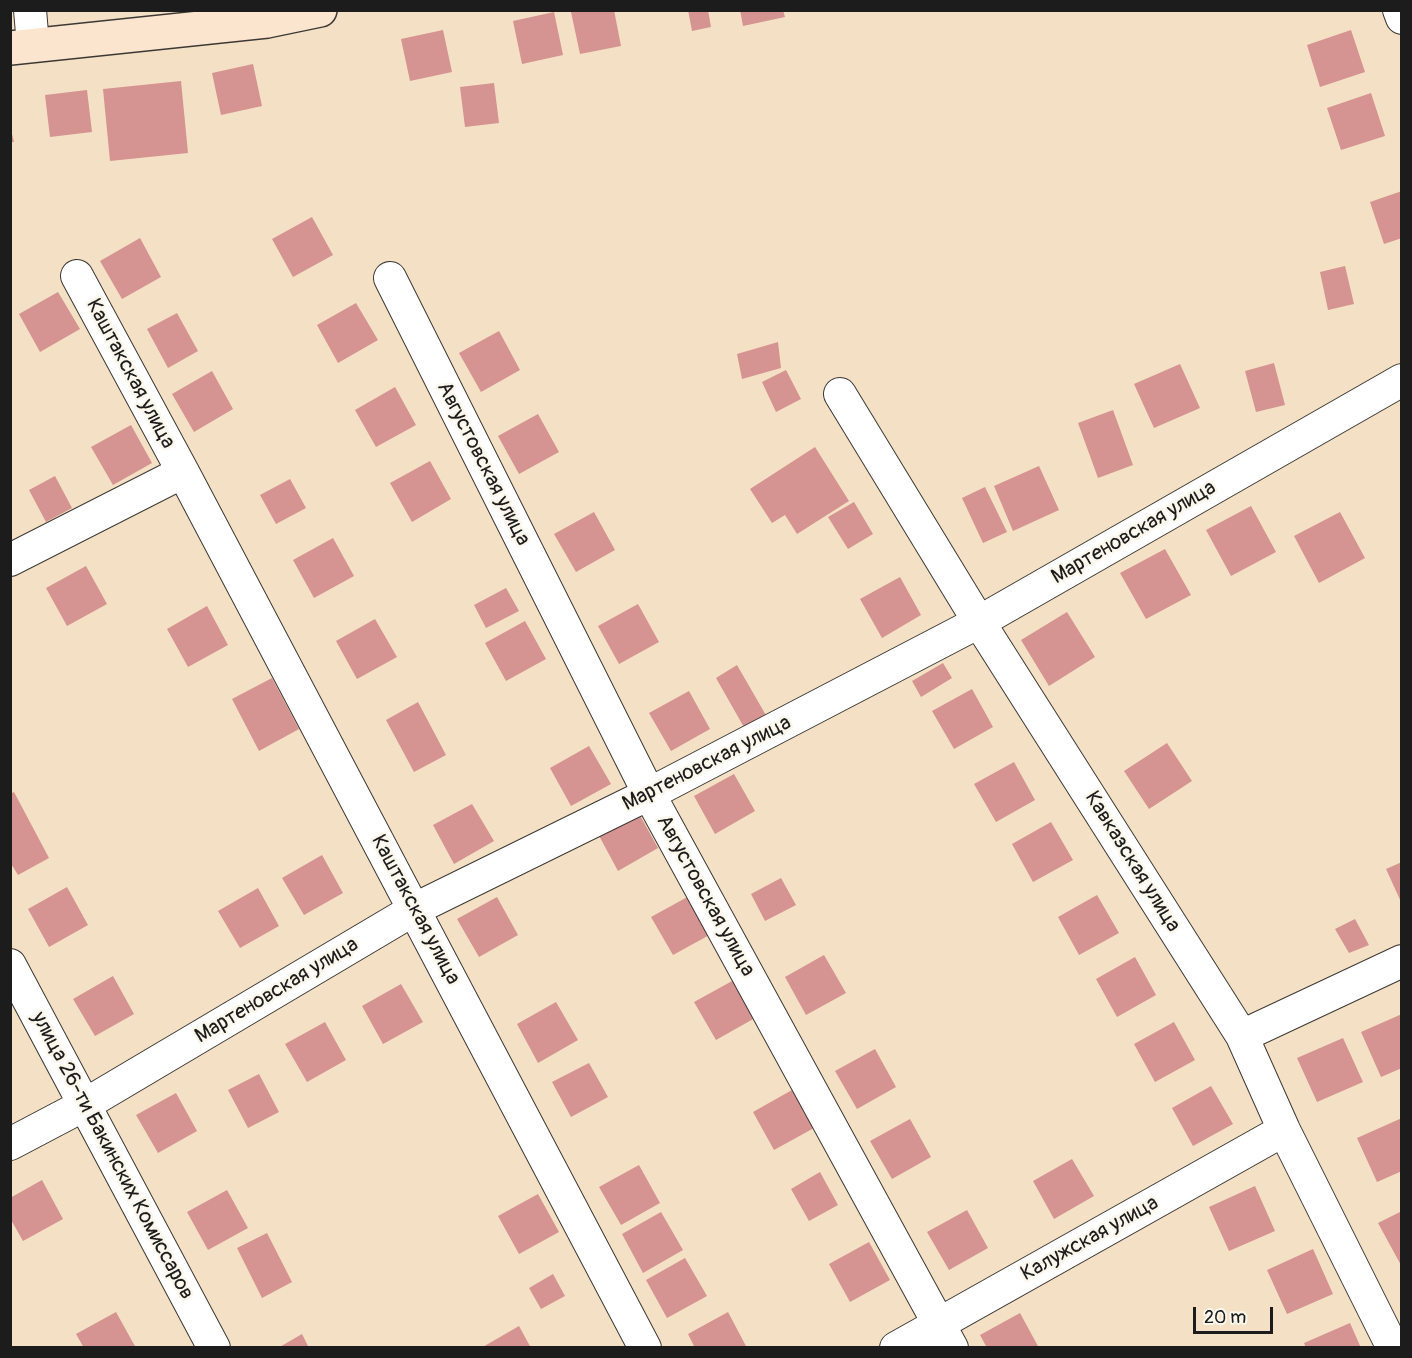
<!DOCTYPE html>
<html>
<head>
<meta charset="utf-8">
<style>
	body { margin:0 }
	#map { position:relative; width:1412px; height:1358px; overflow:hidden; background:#f4e0c4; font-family:Pangolin,sans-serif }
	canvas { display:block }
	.frame { position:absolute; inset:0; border:12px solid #1c1c1c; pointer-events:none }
	.scale { position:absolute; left:1193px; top:1307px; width:80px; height:27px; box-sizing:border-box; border:3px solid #1c1c1c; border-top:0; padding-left:8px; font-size:18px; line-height:21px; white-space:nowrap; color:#1c1c1c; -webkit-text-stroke:4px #fbf7ec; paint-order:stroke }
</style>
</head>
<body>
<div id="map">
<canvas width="1412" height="1358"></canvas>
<div class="frame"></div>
<div class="scale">20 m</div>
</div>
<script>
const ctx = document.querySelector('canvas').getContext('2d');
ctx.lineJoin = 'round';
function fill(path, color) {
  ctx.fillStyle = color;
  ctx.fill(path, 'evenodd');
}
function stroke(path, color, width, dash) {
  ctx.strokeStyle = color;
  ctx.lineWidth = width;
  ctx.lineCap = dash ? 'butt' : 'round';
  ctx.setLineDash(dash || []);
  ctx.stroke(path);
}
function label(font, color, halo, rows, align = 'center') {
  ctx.font = font + ' Pangolin,sans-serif';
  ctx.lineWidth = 5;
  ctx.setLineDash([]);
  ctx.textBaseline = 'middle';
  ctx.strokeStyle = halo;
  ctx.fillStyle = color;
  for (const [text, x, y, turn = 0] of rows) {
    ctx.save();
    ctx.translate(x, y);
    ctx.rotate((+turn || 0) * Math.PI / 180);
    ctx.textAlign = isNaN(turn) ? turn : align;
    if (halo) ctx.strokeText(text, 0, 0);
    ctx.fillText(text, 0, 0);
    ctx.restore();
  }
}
fill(new Path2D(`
	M 580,10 L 614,10 L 621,46 L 580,54 L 571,12 Z
	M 688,10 L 708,10 L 711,27 L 692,31 Z
	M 740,10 L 783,10 L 785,17 L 743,26 Z
	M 554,12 L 563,55 L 522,64 L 513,21 Z
	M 443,30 L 452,72 L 410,81 L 401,39 Z
	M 1351,30 L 1365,72 L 1320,87 L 1307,45 Z
	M 253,64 L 262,106 L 221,115 L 212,73 Z
	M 181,81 L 188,153 L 110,161 L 103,89 Z
	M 494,83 L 499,123 L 465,127 L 460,87 Z
	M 87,90 L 92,132 L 50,137 L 45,95 Z
	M 1371,93 L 1385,136 L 1341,150 L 1327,108 Z
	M 10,126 L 14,142 L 10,142 Z
	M 1402,191 L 1402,238 L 1384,244 L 1370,202 Z
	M 312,217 L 333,255 L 293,277 L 272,239 Z
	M 140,238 L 161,277 L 122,299 L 100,261 Z
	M 1345,266 L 1354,304 L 1328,310 L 1320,272 Z
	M 58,292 L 80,329 L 40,352 L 19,314 Z
	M 356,303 L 378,340 L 338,363 L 317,325 Z
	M 177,313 L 198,351 L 168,368 L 147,329 Z
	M 499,331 L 520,370 L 481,392 L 459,353 Z
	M 778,342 L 781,368 L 742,379 L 737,354 Z
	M 1274,363 L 1285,405 L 1256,412 L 1245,371 Z
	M 1180,364 L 1200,408 L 1154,428 L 1134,384 Z
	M 786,370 L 801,399 L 776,412 L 762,382 Z
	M 212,371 L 233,409 L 194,432 L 172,394 Z
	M 395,387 L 416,425 L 376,447 L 355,410 Z
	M 1113,410 L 1133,465 L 1098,478 L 1078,423 Z
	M 538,414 L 559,452 L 519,474 L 498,436 Z
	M 131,425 L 152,463 L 113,485 L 91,447 Z
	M 815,447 L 849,501 L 797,534 L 785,515 L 772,523 L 750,489 Z
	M 430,461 L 451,499 L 412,522 L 390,483 Z
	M 1039,466 L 1059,510 L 1013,531 L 994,486 Z
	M 55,476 L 72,508 L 46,522 L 29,490 Z
	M 290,479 L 306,508 L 276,524 L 260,495 Z
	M 985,487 L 1007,532 L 983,543 L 962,498 Z
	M 854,502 L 873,534 L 848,549 L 828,517 Z
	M 1251,506 L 1276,552 L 1231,576 L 1206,530 Z
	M 594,512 L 615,550 L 576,572 L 554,534 Z
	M 1340,512 L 1365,558 L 1319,583 L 1294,536 Z
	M 333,538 L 354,576 L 314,598 L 293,560 Z
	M 1165,549 L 1191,595 L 1146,619 L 1120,573 Z
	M 86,566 L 107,604 L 67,626 L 46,588 Z
	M 900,577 L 921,615 L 882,638 L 860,599 Z
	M 506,588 L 519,611 L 486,628 L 474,605 Z
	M 638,604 L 659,642 L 619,664 L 598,626 Z
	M 207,606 L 228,645 L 188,667 L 167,629 Z
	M 1067,612 L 1095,657 L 1049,686 L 1021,640 Z
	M 375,619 L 397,657 L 357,679 L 336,641 Z
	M 525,621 L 546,659 L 506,681 L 485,643 Z
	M 943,663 L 952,678 L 921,697 L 912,681 Z
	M 737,665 L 767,717 L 745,729 L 716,678 Z
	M 272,678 L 299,729 L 259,751 L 232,699 Z
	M 972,689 L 993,727 L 954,749 L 932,711 Z
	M 689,691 L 710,729 L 671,751 L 649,713 Z
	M 418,702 L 446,755 L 414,772 L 386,720 Z
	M 1167,743 L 1192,781 L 1149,809 L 1124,771 Z
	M 589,746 L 611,784 L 571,806 L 550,768 Z
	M 1014,762 L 1035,800 L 996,822 L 974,784 Z
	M 734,774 L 755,811 L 715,834 L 694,796 Z
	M 14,792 L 49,858 L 18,875 L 10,862 L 10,794 Z
	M 472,804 L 494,841 L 454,864 L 433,825 Z
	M 637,810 L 658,848 L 618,871 L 597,832 Z
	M 1051,822 L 1073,860 L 1033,882 L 1012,844 Z
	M 322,855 L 343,893 L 304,915 L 282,878 Z
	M 1402,862 L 1402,904 L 1386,869 Z
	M 781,878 L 796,905 L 765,921 L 751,894 Z
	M 67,887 L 88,925 L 49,947 L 28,909 Z
	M 258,888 L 279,926 L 240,948 L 218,911 Z
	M 691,895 L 713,933 L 673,955 L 651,917 Z
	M 1097,895 L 1119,933 L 1079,955 L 1058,917 Z
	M 497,897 L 518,935 L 479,957 L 457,919 Z
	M 1355,919 L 1369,945 L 1349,953 L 1335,929 Z
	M 824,955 L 846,993 L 806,1015 L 785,977 Z
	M 1135,957 L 1156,995 L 1117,1017 L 1096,979 Z
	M 113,976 L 134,1014 L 95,1036 L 73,999 Z
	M 734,980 L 755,1018 L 716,1040 L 694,1002 Z
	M 401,984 L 423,1022 L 383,1044 L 362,1006 Z
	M 556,1002 L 578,1040 L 538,1063 L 517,1024 Z
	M 1402,1014 L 1402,1068 L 1381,1077 L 1361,1032 Z
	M 325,1022 L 346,1060 L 307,1082 L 285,1044 Z
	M 1174,1022 L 1195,1060 L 1155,1082 L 1134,1044 Z
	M 1343,1038 L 1363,1082 L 1317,1102 L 1297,1058 Z
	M 875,1049 L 896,1087 L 857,1109 L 835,1071 Z
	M 589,1063 L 608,1097 L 571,1117 L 552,1082 Z
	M 259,1074 L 279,1112 L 248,1128 L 228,1090 Z
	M 1211,1086 L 1233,1124 L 1193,1146 L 1172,1108 Z
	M 792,1090 L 814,1128 L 774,1150 L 753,1112 Z
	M 176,1093 L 197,1131 L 158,1153 L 136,1115 Z
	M 1402,1118 L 1402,1171 L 1377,1182 L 1357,1138 Z
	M 910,1119 L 931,1157 L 892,1179 L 870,1141 Z
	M 1072,1159 L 1094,1196 L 1054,1219 L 1033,1181 Z
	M 639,1165 L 660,1203 L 621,1225 L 599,1187 Z
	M 820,1172 L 838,1205 L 809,1221 L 791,1189 Z
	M 42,1180 L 63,1219 L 23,1241 L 10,1218 L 10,1198 Z
	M 1255,1186 L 1275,1231 L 1229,1251 L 1209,1207 Z
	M 227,1190 L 248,1228 L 208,1250 L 187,1212 Z
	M 538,1194 L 559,1232 L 519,1254 L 498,1216 Z
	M 967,1210 L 988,1248 L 949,1270 L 927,1232 Z
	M 1402,1211 L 1402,1267 L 1378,1223 Z
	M 661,1212 L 683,1250 L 643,1273 L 622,1234 Z
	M 267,1233 L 292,1282 L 262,1298 L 237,1248 Z
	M 869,1242 L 890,1280 L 850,1302 L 829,1264 Z
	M 1313,1249 L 1333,1294 L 1287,1314 L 1267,1270 Z
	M 685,1258 L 707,1296 L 667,1318 L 646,1280 Z
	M 553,1274 L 565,1296 L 541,1309 L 529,1288 Z
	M 116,1312 L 136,1348 L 84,1348 L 76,1334 Z
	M 728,1312 L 747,1348 L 695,1348 L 688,1334 Z
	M 1020,1313 L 1039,1348 L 987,1348 L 980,1335 Z
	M 1350,1323 L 1361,1348 L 1306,1348 L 1304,1343 Z
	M 519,1326 L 531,1348 L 481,1348 Z
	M 302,1334 L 309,1348 L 278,1348 Z`), '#d59391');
const street = new Path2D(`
	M 30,10 L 33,45
	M 1399,10 L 1402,18
	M 77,276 L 183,472 L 645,1348
	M 390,278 L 649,794 L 952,1348
	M 840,394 L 979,622 L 1242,1036 L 1284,1130 L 1393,1348
	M 10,560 L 183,472
	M 10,965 L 214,1348
	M 1242,1036 L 1402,961
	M 10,1144 L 86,1104 L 415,909 L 649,794 L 979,622 L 1402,380
	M 896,1348 L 1284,1130`);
const secondary = new Path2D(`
	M 10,48 L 267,21 L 320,10`);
stroke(street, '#3c3935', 34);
stroke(secondary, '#3c3935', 36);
stroke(street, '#fff', 32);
stroke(secondary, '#fce5cf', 33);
label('21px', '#1c1c1c', '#fbf7ec', [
	["Каштакская улица",130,374,62],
	["Августовская улица",483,464,63],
	["Мартеновская улица",1134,533,-30],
	["Мартеновская улица",707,764,-27],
	["Кавказская улица",1132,862,58],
	["Августовская улица",705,896,61],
	["Каштакская улица",415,910,62],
	["Мартеновская улица",277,991,-31],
	["улица 26-ти Бакинских Комиссаров",112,1156,62],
	["Калужская улица",1090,1239,-29]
]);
</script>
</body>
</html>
